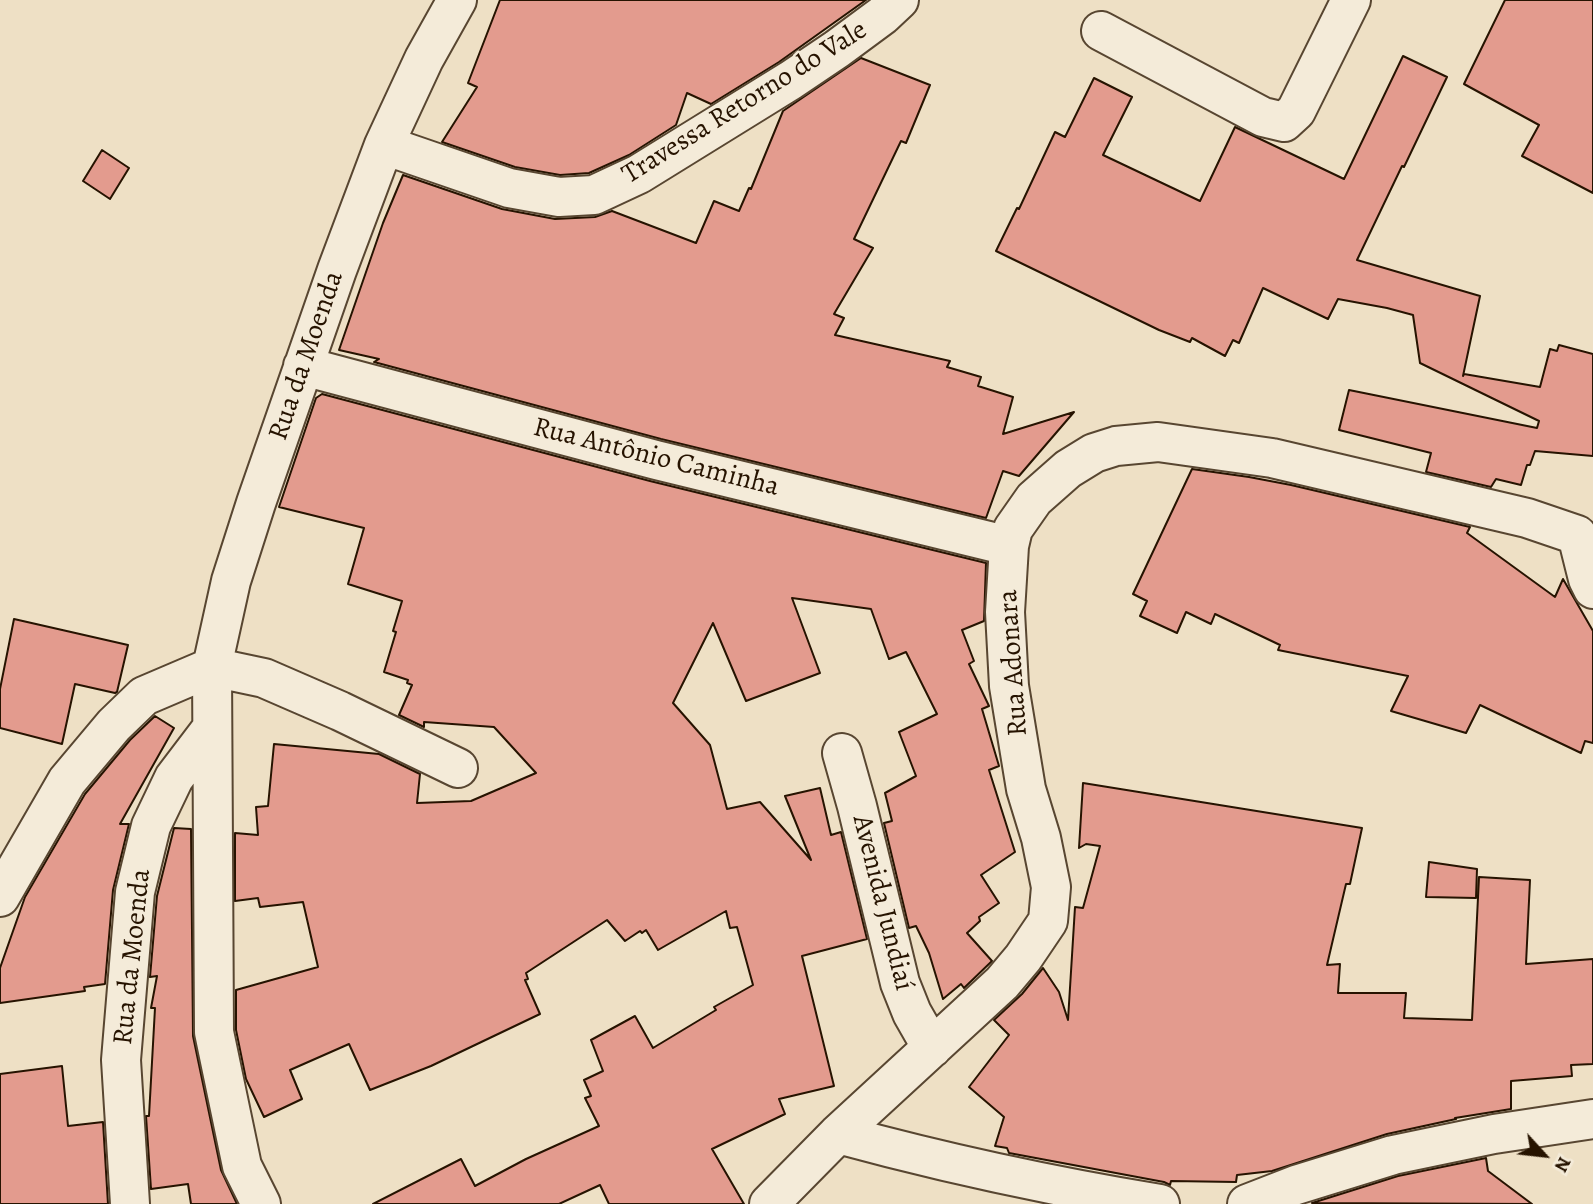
<!DOCTYPE html>
<html>
<head>
<meta charset="utf-8">
<style>
	body { margin:0 }
	#map { position:relative; width:1593px; height:1204px; overflow:hidden; background:#eee0c5; font-family:Alegreya,serif }
	canvas { display:block }
	.north { position:absolute; left:1509px; top:1120px; width:70px; height:70px; -webkit-text-stroke:5px #f4ebd9; paint-order:stroke; rotate:117deg; font-size:19px; font-weight:700; line-height:28px; text-align:center; color:#261300 }
	.north::after { content:''; display:block; margin:auto; width:24px; height:32px; background:#261300; clip-path:polygon(50% 0,100% 100%,50% 72%,0 100%) }
</style>
</head>
<body>
<div id="map">
<canvas width="1593" height="1204"></canvas>
<div class="north">N</div>
</div>
<script>
const ctx = document.querySelector('canvas').getContext('2d');
ctx.lineJoin = 'round';
function fill(path, color) {
  ctx.fillStyle = color;
  ctx.fill(path, 'evenodd');
}
function stroke(path, color, width, dash) {
  ctx.strokeStyle = color;
  ctx.lineWidth = width;
  ctx.lineCap = dash ? 'butt' : 'round';
  ctx.setLineDash(dash || []);
  ctx.stroke(path);
}
function label(font, color, halo, rows, align = 'center') {
  ctx.font = font + ' Alegreya,serif';
  ctx.lineWidth = 5;
  ctx.setLineDash([]);
  ctx.textBaseline = 'middle';
  ctx.strokeStyle = halo;
  ctx.fillStyle = color;
  for (const [text, x, y, turn = 0] of rows) {
    ctx.save();
    ctx.translate(x, y);
    ctx.rotate((+turn || 0) * Math.PI / 180);
    ctx.textAlign = isNaN(turn) ? turn : align;
    if (halo) ctx.strokeText(text, 0, 0);
    ctx.fillText(text, 0, 0);
    ctx.restore();
  }
}
const building = new Path2D(`
	M 500,0 L 866,0 L 779,62 L 711,104 L 687,93 L 676,125 L 629,155 L 589,173 L 560,175 L 515,167 L 442,142 L 477,87 L 468,83 Z
	M 1505,0 L 1593,0 L 1593,193 L 1522,156 L 1539,125 L 1464,84 Z
	M 1403,56 L 1447,77 L 1404,167 L 1402,166 L 1357,260 L 1480,296 L 1463,376 L 1464,374 L 1540,387 L 1550,349 L 1557,351 L 1559,345 L 1593,354 L 1593,456 L 1535,451 L 1530,465 L 1527,465 L 1521,485 L 1496,479 L 1491,487 L 1426,472 L 1431,453 L 1339,430 L 1349,390 L 1537,428 L 1539,421 L 1420,363 L 1413,315 L 1387,308 L 1338,299 L 1328,319 L 1263,288 L 1239,343 L 1233,340 L 1225,356 L 1192,338 L 1190,342 L 1159,330 L 996,251 L 1017,208 L 1019,209 L 1055,132 L 1065,137 L 1094,78 L 1132,97 L 1103,155 L 1200,201 L 1235,127 L 1344,179 Z
	M 861,58 L 930,85 L 906,143 L 901,141 L 854,239 L 873,248 L 834,314 L 844,318 L 835,335 L 950,361 L 947,367 L 981,377 L 978,386 L 1013,397 L 1003,434 L 1074,412 L 1019,476 L 1003,471 L 986,518 L 661,439 L 374,362 L 379,359 L 339,350 L 383,223 L 403,175 L 502,209 L 555,219 L 595,217 L 612,211 L 696,243 L 714,201 L 739,211 L 749,188 L 751,189 L 783,111 Z
	M 102,150 L 129,168 L 110,199 L 83,181 Z
	M 322,394 L 650,481 L 986,563 L 984,621 L 962,630 L 974,661 L 969,664 L 989,706 L 982,709 L 999,766 L 989,770 L 1015,852 L 981,875 L 999,903 L 979,917 L 980,921 L 967,933 L 992,961 L 964,988 L 961,984 L 943,999 L 929,953 L 916,926 L 909,928 L 884,823 L 892,821 L 885,793 L 916,776 L 899,732 L 937,714 L 906,652 L 889,659 L 871,609 L 792,598 L 820,673 L 746,701 L 713,623 L 673,703 L 710,745 L 727,809 L 760,802 L 811,860 L 785,796 L 820,788 L 831,835 L 841,832 L 867,939 L 802,956 L 834,1086 L 779,1099 L 785,1114 L 712,1149 L 744,1204 L 609,1204 L 600,1185 L 559,1204 L 373,1204 L 461,1159 L 475,1186 L 526,1159 L 599,1126 L 585,1098 L 591,1096 L 584,1080 L 603,1071 L 591,1040 L 635,1016 L 653,1048 L 716,1010 L 714,1007 L 753,985 L 737,927 L 730,928 L 726,911 L 658,950 L 646,930 L 642,933 L 640,931 L 625,941 L 607,920 L 526,973 L 528,979 L 525,980 L 540,1014 L 431,1066 L 370,1090 L 349,1044 L 290,1070 L 302,1099 L 264,1117 L 246,1079 L 236,1030 L 236,990 L 318,967 L 303,902 L 260,907 L 258,898 L 235,901 L 235,833 L 258,835 L 256,807 L 268,806 L 274,744 L 379,754 L 420,774 L 417,803 L 471,801 L 536,773 L 494,727 L 424,722 L 424,727 L 399,715 L 412,685 L 407,683 L 408,680 L 384,672 L 396,632 L 393,631 L 402,601 L 348,584 L 364,528 L 279,507 L 316,398 Z
	M 1192,469 L 1249,477 L 1291,485 L 1470,527 L 1467,533 L 1555,597 L 1563,579 L 1593,631 L 1593,743 L 1585,741 L 1581,753 L 1480,705 L 1466,733 L 1391,711 L 1408,676 L 1278,650 L 1280,645 L 1215,614 L 1211,624 L 1186,612 L 1177,633 L 1140,616 L 1147,601 L 1133,594 Z
	M 14,619 L 128,645 L 117,692 L 115,693 L 75,684 L 62,744 L 0,728 L 0,689 Z
	M 155,716 L 174,728 L 120,824 L 129,824 L 113,890 L 105,984 L 84,987 L 85,991 L 0,1003 L 0,968 L 25,897 L 85,794 L 130,740 Z
	M 1083,783 L 1362,828 L 1350,884 L 1346,884 L 1327,965 L 1340,964 L 1338,993 L 1406,993 L 1404,1018 L 1472,1020 L 1479,877 L 1530,880 L 1526,964 L 1593,959 L 1593,1064 L 1571,1065 L 1572,1076 L 1511,1081 L 1511,1109 L 1455,1118 L 1456,1119 L 1387,1134 L 1272,1171 L 1237,1175 L 1236,1182 L 1171,1181 L 1170,1185 L 1164,1182 L 1009,1153 L 1007,1148 L 995,1146 L 1004,1117 L 969,1087 L 1009,1035 L 994,1020 L 1022,994 L 1043,968 L 1059,992 L 1068,1020 L 1075,907 L 1083,908 L 1100,846 L 1086,844 L 1079,848 Z
	M 174,828 L 191,829 L 193,1036 L 221,1170 L 237,1204 L 191,1204 L 188,1184 L 151,1189 L 146,1116 L 149,1116 L 155,1008 L 151,1008 L 157,976 L 150,977 L 157,896 Z
	M 1429,862 L 1477,869 L 1476,898 L 1426,897 Z
	M 62,1066 L 68,1126 L 103,1122 L 108,1204 L 0,1204 L 0,1074 Z
	M 1486,1158 L 1488,1171 L 1532,1204 L 1312,1203 L 1398,1176 Z`);
fill(building, '#e39b8e');
stroke(building, '#261300', 2);
const minor = new Path2D(`
	M 1101,31 L 1263,117 L 1284,122 L 1296,111 L 1351,0
	M 384,145 L 509,188 L 559,197 L 594,195 L 639,174 L 791,80 L 837,49 L 883,15 L 899,0
	M 303,366 L 656,460 L 1009,546
	M 212,667 L 264,678 L 340,711 L 458,768
	M 842,753 L 857,806 L 900,983 L 912,1013 L 932,1048
	M 0,897 L 67,781 L 114,725 L 144,696 L 212,667
	M 838,1134 C 944,1163 1051,1186 1160,1204
	M 130,1204 L 121,1060 L 135,892 L 151,826 L 174,778 L 212,728
	M 261,1204 L 242,1166 L 214,1032 L 212,667 L 231,581 L 256,503 L 337,270 L 384,145 L 424,59 L 457,0
	M 769,1204 L 838,1134 L 1002,983 L 1023,958 L 1048,921 L 1051,887 L 1041,838 L 1026,789 L 1009,686 L 1005,612 L 1009,546 L 1013,529 L 1034,499 L 1068,469 L 1094,453 L 1116,446 L 1158,442 L 1272,458 L 1527,518 L 1577,535 L 1588,579 L 1593,589
	M 1247,1204 L 1296,1185 L 1393,1155 L 1494,1134 L 1593,1119`);
stroke(minor, '#584631', 42);
stroke(minor, '#f4ebd9', 38);
label('28px', '#261300', '#f4ebd9', [
	["Travessa Retorno do Vale",745,103,-32],
	["Rua da Moenda",307,356,-71],
	["Rua Antônio Caminha",656,458,14],
	["Rua Adonara",1014,663,-94],
	["Avenida Jundiaí",882,903,76],
	["Rua da Moenda",133,957,-84]
]);
</script>
</body>
</html>
